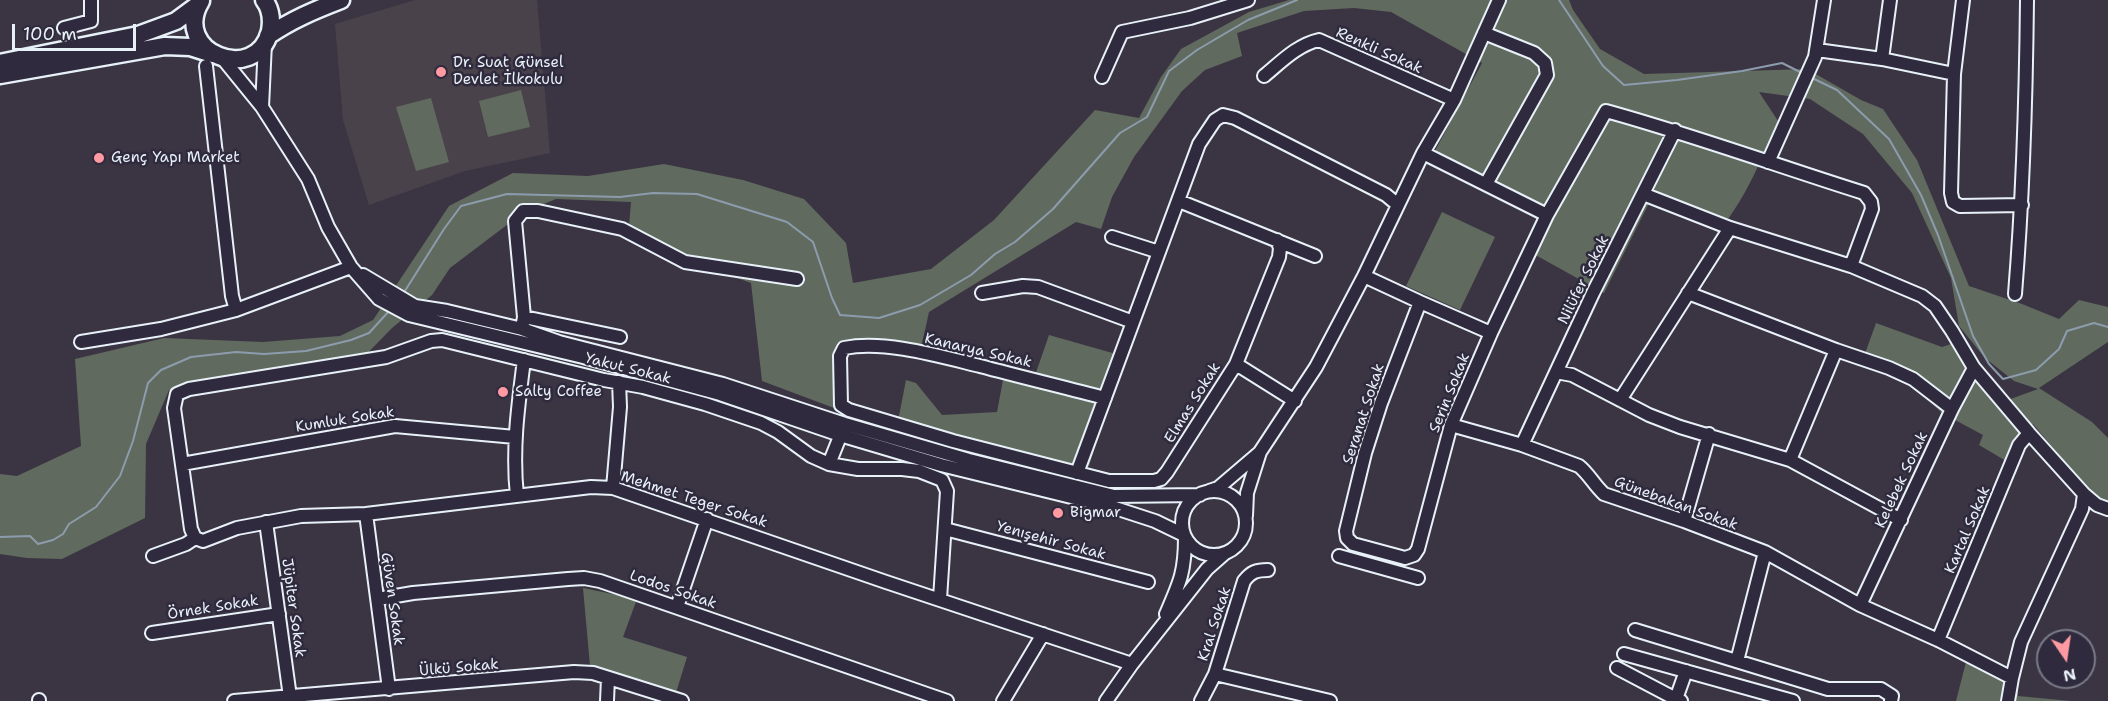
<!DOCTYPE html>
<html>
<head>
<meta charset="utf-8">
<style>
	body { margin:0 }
	#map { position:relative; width:2108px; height:701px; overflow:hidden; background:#3b3543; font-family:"Shantell Sans",sans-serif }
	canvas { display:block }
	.north { position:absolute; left:2036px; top:629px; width:60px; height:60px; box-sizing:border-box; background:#2f2a3d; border:2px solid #797a88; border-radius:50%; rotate:167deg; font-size:16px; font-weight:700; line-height:24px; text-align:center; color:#e8f1f8 }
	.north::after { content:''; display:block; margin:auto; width:21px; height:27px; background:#ff9aa2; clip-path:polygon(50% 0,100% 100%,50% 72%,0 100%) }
	.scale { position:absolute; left:12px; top:24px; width:124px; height:27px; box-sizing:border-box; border:3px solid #e8f1f8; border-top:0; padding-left:8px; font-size:18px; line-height:21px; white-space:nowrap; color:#e8f1f8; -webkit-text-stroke:4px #2f2a3d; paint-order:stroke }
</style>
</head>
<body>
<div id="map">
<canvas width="2108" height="701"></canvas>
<div class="north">N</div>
<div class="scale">100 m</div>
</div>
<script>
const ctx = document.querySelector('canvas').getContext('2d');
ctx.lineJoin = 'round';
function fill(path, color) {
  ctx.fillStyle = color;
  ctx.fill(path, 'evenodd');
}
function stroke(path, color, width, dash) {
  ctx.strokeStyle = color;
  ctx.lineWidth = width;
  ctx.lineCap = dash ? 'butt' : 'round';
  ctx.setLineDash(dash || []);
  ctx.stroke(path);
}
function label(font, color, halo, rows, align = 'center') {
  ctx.font = font + ' "Shantell Sans",sans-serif';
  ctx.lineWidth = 5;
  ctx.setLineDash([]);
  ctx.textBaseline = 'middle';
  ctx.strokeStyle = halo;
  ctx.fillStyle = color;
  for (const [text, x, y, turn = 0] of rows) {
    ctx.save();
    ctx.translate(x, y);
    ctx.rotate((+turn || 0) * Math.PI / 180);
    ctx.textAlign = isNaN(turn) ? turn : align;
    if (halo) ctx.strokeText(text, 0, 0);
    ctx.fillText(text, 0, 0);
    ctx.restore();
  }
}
fill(new Path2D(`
	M 415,0 L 537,0 L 550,153 L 465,171 L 369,205 L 343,120 L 335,24 Z`), '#4a424a');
fill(new Path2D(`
	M 1289,0 L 1569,0 L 1573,10 L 1600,49 L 1644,74 L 1807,69 L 1861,100 L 1883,109 L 1917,160 L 1969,286 L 2022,304 L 2059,319 L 2079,300 L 2108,307 L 2108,342 L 2039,388 L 2092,422 L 2108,438 L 2108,502 L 2094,496 L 2033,424 L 2006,461 L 1979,445 L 1983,435 L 1942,413 L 1908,381 L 1862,362 L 1876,323 L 1942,347 L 1957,342 L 2005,401 L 2038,389 L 2014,381 L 1985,358 L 1959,326 L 1951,278 L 1912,193 L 1863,134 L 1810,99 L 1759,92 L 1778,121 C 1763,156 1746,198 1721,228 L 1649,203 L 1604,293 L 1530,252 L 1548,224 L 1432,165 L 1436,149 L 1482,63 L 1391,12 L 1354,8 L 1304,11 L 1237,33 L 1242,56 L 1205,70 L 1182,91 L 1134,157 L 1112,197 L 1101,229 L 1076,222 L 929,312 L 922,344 L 837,343 L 834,408 L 762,381 L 751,283 L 628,239 L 631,202 L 556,199 L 524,212 L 450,268 L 432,295 L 392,328 L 353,368 L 228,381 L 169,390 L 146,444 L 145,518 L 62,559 L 27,558 L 0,554 L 0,474 L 17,476 L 81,446 L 75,359 L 164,338 L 263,342 L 340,336 L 373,320 L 449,206 L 513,173 L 588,176 L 664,164 L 743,180 L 804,199 L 846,243 L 853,283 L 931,269 L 994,220 L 1095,110 L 1139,118 L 1161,77 L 1181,49 L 1249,12 Z
	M 521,90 L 530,127 L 488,137 L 479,101 Z
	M 431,98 L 449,162 L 416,171 L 396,107 Z
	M 1442,212 L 1495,237 L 1460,310 L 1406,286 Z
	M 1049,335 L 1123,356 L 1089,466 L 1036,459 L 898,421 L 906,380 L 916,383 L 942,415 L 997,412 L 1003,380 L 1031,387 Z
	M 583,588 L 637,599 L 623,637 L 687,657 L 675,696 L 590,666 Z
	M 1966,662 L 2018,686 L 2018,696 L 2071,701 L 1956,701 Z`), '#606a5e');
stroke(new Path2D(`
	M 1559,0 L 1603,66 L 1624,85 L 1677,80 L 1742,71 L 1782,63 L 1804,74
	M 1812,78 L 1837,90 L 1889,139 L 1921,195 L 1938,235 L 1973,336 L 1989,364 L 2003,379 L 2036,370 L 2059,349 L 2067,331 L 2094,323 L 2108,327
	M 403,294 L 444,229 L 461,206 L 507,194 L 620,197 L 653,193 L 697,194 L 787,222 L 813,242 L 832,298 L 840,315 L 879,318 L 920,305 L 971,275 L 995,254 L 1015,242 L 1053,209 L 1120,133 L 1147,117 L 1169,71 L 1197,50 L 1248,20 L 1297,0
	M 0,537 L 30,536 L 38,544 L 53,540 L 63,534 L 69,524 L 96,507 L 120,476 L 133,441 L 148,383 L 161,370 L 191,357 L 236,352 L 264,354 L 306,351 L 351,340 L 369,333 L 390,310`), '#8d9cad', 2);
const minor = new Path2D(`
	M 1963,0 L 1954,74 L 1951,193 L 1953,202 L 1960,206 L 2022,205
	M 64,28 L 91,21 L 91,0
	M 1484,33 L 1534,53 L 1545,63 L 1547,75 L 1486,184
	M 1817,50 L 1882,59 L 1954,74
	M 223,59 L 262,107 L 308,179 L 328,227 L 351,267 L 379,299 L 409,315 L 583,357 L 720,394 L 840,435 L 941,465 L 1112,507 L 1155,521 L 1184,535
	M 1882,59 L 1890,0
	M 206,66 L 232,296 L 236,310
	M 1264,76 C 1281,62 1297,45 1319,40 L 1454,100
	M 1102,77 L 1122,32 L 1190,18 L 1248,0
	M 262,107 L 265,43
	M 1423,153 L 1547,215
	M 1768,162 L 1815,57 L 1824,0
	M 1179,201 L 1315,256
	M 1112,237 L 1159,252
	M 363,275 L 415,306 L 447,311 L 522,329 L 559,342 L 723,384 L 845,424 L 969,460 L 1114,496 L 1200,495
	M 1364,276 L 1420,302 L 1491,333
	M 982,293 L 1023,286 L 1038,287 L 1133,322
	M 1688,293 L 1836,350 L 1889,368 L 1913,379 L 1952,409
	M 2015,294 C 2023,196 2026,98 2027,0
	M 1420,302 L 1381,403 L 1365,453 L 1346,531 L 1347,538 L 1353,544 L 1405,558 L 1414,555 L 1418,549 L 1451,425 L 1491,333 L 1547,215 L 1606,111 C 1693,135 1778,166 1864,193 L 1871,202 L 1872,209 L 1851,266
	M 524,317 L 620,337
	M 522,329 L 524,317 L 515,221 L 523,211 L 538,211 L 622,229 L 685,262 L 797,279
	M 81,342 L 161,329 L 236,310 L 351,267
	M 1236,364 L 1295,401
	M 1556,372 L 1572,375 L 1649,415 L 1680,427 L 1790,460 L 1901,520
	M 1105,398 C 1063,387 1021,377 980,366 C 939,356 885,340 844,348 L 840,356 L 841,405 L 849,410 L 953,441 L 1109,481 L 1154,481 L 1161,479 L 1167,472 L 1236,364 L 1279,257 L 1280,248 L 1277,240
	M 1620,400 L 1730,228
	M 1451,425 L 1522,445 L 1579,466 C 1589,474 1594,485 1604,494 L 1684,521 L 1765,552 L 1860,605 L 1938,640 L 2012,678 L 2021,642 L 2082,509 L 2084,494 L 2029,433 L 1974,368 L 1952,331 L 1935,306 L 1922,296 L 1851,266 L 1730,228 L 1643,194
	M 1522,445 L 1593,293 L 1675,130
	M 1790,460 L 1836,350
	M 182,464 L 395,426 L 515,437
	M 829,464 L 843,429
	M 1077,473 L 1199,144 L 1215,120 L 1223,115 L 1235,118 L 1386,195 L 1398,205
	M 613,488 L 620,407 L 619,382
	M1182 523a32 32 0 1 1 64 0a32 32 0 1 1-64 0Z
	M 1209,491 L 1218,488 L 1259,453
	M 2084,494 L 2097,505 L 2108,509
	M 517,496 C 512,450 518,406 524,360
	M 366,514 L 389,689
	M 1246,516 L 1247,493 L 1260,452 L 1316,367 L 1364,276 L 1423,153 L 1454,100 L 1499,0
	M 1684,521 L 1709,434
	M 266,522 L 290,697
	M 945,529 L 1148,582
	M 195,538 L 191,529 L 174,408 L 177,394 L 189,389 L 386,357 L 431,341 L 442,340 L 604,380 L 643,387 L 705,404 L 761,423 L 778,432 L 811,456 L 829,464 L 858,469 L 902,469 L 919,471 L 942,480 L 947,491 L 940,599
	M 195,538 L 203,541 L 237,528 L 301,516 L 366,514 L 591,487 L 613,488 L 886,582 L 1132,664
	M 153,556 L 186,544 L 195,538
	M 1339,556 L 1418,578
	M 378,599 L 413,593 L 568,579 L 584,578 L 600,581 L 947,701
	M 1860,605 L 1952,409 L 1974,368
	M 677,607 L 707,519
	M 1166,614 C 1180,582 1185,572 1185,537
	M 1635,630 L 1828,689 L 1881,689 L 1892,696 L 1891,701
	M 152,633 L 279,614
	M 1938,640 L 2019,445 L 2029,433
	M 1624,654 L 1793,701
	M 1737,661 L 1765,552
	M 1617,668 L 1676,699
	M 1215,674 L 1330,701
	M 39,701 L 39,700
	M 234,701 L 574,672 L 593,673 L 682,701
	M 607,701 L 608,678
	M 1003,701 L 1043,634
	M 1106,701 L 1132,664 L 1207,569 L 1224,554
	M 1201,701 L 1215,674 L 1244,581 C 1251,572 1256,570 1268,570
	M 1681,701 L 1676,699 L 1686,671
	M 2008,701 L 2012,678`);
const highway = new Path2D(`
	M 201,1 C 170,52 256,86 270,31 C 272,20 271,9 264,0
	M 268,36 C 291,20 315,10 341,0
	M 0,63 L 138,35 L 176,21 L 199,4
	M 0,75 L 165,46 L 190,47 L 212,54`);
stroke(minor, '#e8f1f8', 16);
stroke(highway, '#e8f1f8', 21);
stroke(minor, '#2f2a3d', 12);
stroke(highway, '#2f2a3d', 16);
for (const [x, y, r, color] of [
	[441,72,6,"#ff9aa2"],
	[99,158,6,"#ff9aa2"],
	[503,392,6,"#ff9aa2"],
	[1058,513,6,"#ff9aa2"]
]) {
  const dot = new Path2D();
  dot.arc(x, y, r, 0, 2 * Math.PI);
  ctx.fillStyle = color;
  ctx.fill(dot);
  stroke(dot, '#2f2a3d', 2);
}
label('15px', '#e8f1f8', '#2f2a3d', [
	["Renkli Sokak",1379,51,24],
	["Nilüfer Sokak",1584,280,-64],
	["Kanarya Sokak",978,351,13],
	["Yakut Sokak",628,369,14],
	["Serin Sokak",1450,393,-68],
	["Elmas Sokak",1193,403,-58],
	["Seranat Sokak",1364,414,-72],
	["Kumluk Sokak",345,420,-9],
	["Kelebek Sokak",1902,480,-65],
	["Mehmet Teger Sokak",694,500,18],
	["Günebakan Sokak",1676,504,20],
	["Kartal Sokak",1968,530,-67],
	["Yenışehir Sokak",1051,541,15],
	["Lodos Sokak",673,590,19],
	["Güven Sokak",392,599,82],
	["Örnek Sokak",213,608,-9],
	["Jüpiter Sokak",293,608,82],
	["Kral Sokak",1215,624,-72],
	["Ülkü Sokak",459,668,-5]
]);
label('15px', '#e8f1f8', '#2f2a3d', [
	["Dr. Suat Günsel",453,63],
	["Devlet İlkokulu",453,80],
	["Genç Yapı Market",111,158],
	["Salty Coffee",515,392],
	["Bigmar",1070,513]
], 'left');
</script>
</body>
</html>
